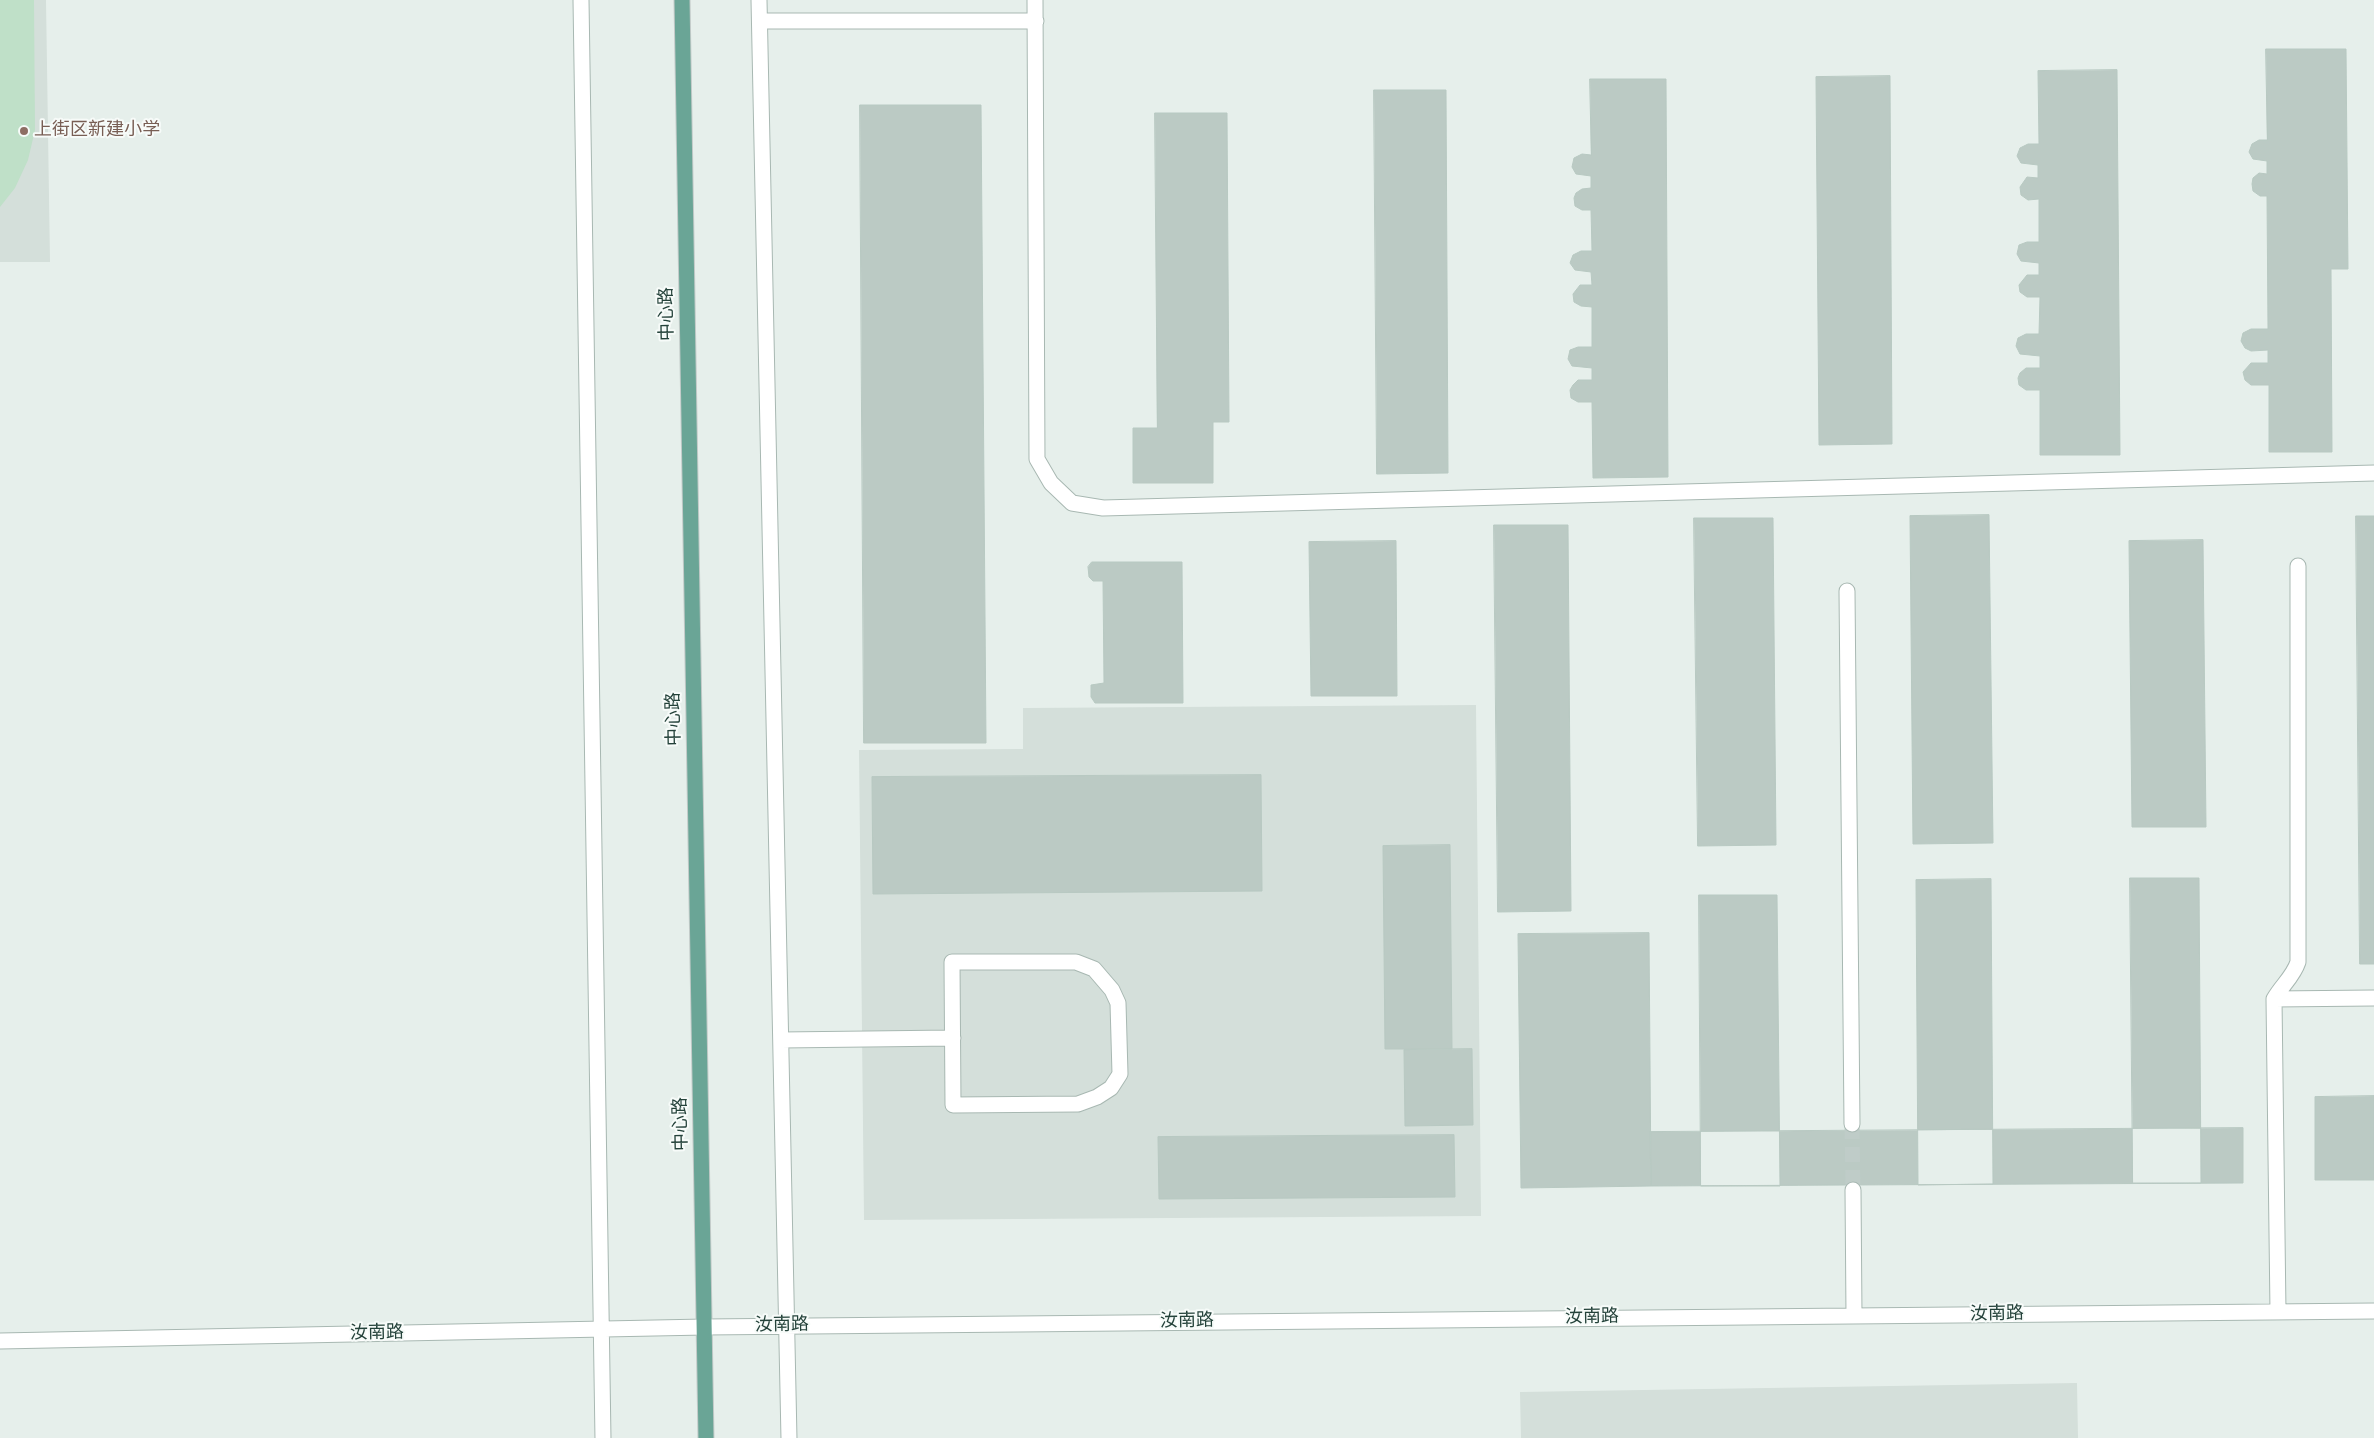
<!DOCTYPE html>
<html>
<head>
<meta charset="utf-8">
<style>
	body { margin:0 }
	canvas { display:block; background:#e6efeb }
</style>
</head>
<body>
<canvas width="2374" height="1438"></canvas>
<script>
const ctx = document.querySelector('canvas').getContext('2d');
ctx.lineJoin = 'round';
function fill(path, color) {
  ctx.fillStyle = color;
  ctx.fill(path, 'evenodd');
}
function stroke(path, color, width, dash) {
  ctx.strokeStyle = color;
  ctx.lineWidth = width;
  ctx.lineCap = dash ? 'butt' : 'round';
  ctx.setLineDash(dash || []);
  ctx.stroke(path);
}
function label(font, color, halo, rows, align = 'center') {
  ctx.font = font + ' "Source Sans 3","Noto Sans SC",sans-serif';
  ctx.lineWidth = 4;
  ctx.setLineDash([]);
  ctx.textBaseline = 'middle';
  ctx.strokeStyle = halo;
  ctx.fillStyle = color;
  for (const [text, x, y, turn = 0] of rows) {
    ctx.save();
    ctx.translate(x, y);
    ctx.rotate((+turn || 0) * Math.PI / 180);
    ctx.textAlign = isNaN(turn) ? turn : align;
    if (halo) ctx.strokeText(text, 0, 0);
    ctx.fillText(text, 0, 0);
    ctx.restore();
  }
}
fill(new Path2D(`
	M 0,0 L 46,0 L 50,262 L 0,262 Z
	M 1476,705 L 1481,1216 L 864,1220 L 859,750 L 1023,749 L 1023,708 Z
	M 2077,1383 L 2078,1438 L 1521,1438 L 1520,1392 Z`), '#d4dfda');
fill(new Path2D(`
	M 0,0 L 34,0 L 35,130 L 28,160 L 15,188 L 0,207 Z`), '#bfe0c8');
const building = new Path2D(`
	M 2266,49 L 2346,49 L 2348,269 L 2331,269 L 2332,452 L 2269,452 L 2269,385 L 2251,385 L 2245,380 L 2243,372 L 2251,363 L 2268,363 L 2268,350 L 2251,351 L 2245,348 L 2241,341 L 2243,333 L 2251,329 L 2268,329 L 2267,196 L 2260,196 L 2253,191 L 2252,184 L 2253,178 L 2259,173 L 2267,174 L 2267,161 L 2253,159 L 2249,152 L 2252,144 L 2259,140 L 2267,140 Z
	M 2117,70 L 2120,455 L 2040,455 L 2040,390 L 2026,390 L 2019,385 L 2018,378 L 2020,373 L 2026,368 L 2040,368 L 2040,356 L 2020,354 L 2016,346 L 2018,338 L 2026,334 L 2039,334 L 2040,297 L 2027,297 L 2020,292 L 2019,285 L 2027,275 L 2039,275 L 2039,263 L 2021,261 L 2017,254 L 2019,245 L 2027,242 L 2039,242 L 2039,199 L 2028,200 L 2021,195 L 2020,187 L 2027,177 L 2038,178 L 2038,165 L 2021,163 L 2017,156 L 2020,148 L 2028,144 L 2039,144 L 2038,71 Z
	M 1890,76 L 1892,444 L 1819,445 L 1816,77 Z
	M 1590,79 L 1666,79 L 1668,477 L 1593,478 L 1592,402 L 1578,402 L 1571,398 L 1570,390 L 1573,385 L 1578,380 L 1592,380 L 1592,368 L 1572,366 L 1568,359 L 1570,350 L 1578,347 L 1592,347 L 1592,307 L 1581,306 L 1574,302 L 1573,294 L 1580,285 L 1592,285 L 1591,272 L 1575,270 L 1570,263 L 1573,255 L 1581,251 L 1592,251 L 1591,210 L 1582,210 L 1575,206 L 1574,198 L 1576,193 L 1582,189 L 1591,188 L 1591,176 L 1576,174 L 1572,167 L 1574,158 L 1582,154 L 1591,155 Z
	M 1374,90 L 1446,90 L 1448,473 L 1377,474 Z
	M 860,105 L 981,105 L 986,743 L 864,743 Z
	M 1155,113 L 1227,113 L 1229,422 L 1213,422 L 1213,483 L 1133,483 L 1133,428 L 1157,428 Z
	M 1989,515 L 1993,843 L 1913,844 L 1910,516 Z
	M 2356,516 L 2374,516 L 2374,964 L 2360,964 Z
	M 1694,518 L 1773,518 L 1776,845 L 1698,846 Z
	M 1494,525 L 1568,525 L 1571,911 L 1498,912 Z
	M 2203,540 L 2206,827 L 2132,827 L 2129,541 Z
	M 1396,541 L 1397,696 L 1311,696 L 1309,542 Z
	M 1092,562 L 1182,562 L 1183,703 L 1095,703 L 1091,697 L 1091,685 L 1104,683 L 1103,581 L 1093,581 L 1089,577 L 1088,567 Z
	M 1261,775 L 1262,891 L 873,894 L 872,777 Z
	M 1450,845 L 1452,1049 L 1385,1049 L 1383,846 Z
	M 2130,878 L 2199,878 L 2201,1183 L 2133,1183 Z
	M 1991,879 L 1993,1184 L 1918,1185 L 1916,880 Z
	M 1699,895 L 1777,895 L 1780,1186 L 1701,1186 Z
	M 1649,933 L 1651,1186 L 1521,1188 L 1518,934 Z
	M 1472,1049 L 1473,1125 L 1405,1126 L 1404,1050 Z
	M 2374,1096 L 2374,1180 L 2315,1180 L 2315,1097 Z
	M 2243,1128 L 2243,1183 L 1651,1186 L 1650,1132 Z
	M 1454,1135 L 1455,1197 L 1159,1199 L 1158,1137 Z`);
fill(building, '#bbcac4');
stroke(building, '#b8c9c2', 1);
stroke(new Path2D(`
	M 1852,1124 L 1853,1190`), '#bfccc8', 15, [15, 8]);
const minor = new Path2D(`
	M 581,0 L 603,1438
	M 759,0 L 789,1438
	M 1035,0 L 1037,459 L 1051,483 L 1072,503 L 1103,508 L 2374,473
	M 760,21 L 1036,21
	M 1847,591 L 1852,1124
	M 952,962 L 1076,962 L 1094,969 L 1112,990 L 1118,1003 L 1120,1074 L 1111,1088 L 1097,1097 L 1078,1104 L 953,1105 Z
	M 2274,999 L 2374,998
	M 781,1040 L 953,1038
	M 1853,1190 L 1854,1316
	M 2278,1312 L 2274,999 C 2282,985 2293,977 2298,962 L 2298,566
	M 0,1341 L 705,1327 L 2374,1311`);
const major = new Path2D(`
	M 682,0 L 706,1438`);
stroke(minor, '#a8b8b2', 17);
stroke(major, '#c2cac8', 17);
stroke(minor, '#fff', 15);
stroke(major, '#6aa596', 15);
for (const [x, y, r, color] of [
	[24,131,5,"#8d6e63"]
]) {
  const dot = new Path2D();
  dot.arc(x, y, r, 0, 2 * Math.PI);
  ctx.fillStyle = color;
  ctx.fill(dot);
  stroke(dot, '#f7fbf9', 2);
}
label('18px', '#785e54', '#f7fbf9', [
	["上街区新建小学",34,131]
], 'left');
label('18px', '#24423a', '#f7fbf9', [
	["中心路",668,314,-91],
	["中心路",675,719,-91],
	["中心路",682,1124,-91],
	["汝南路",1997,1315,-1],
	["汝南路",1592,1318,-1],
	["汝南路",1187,1322,-1],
	["汝南路",782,1326,-1],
	["汝南路",377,1334,-1]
]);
</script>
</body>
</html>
